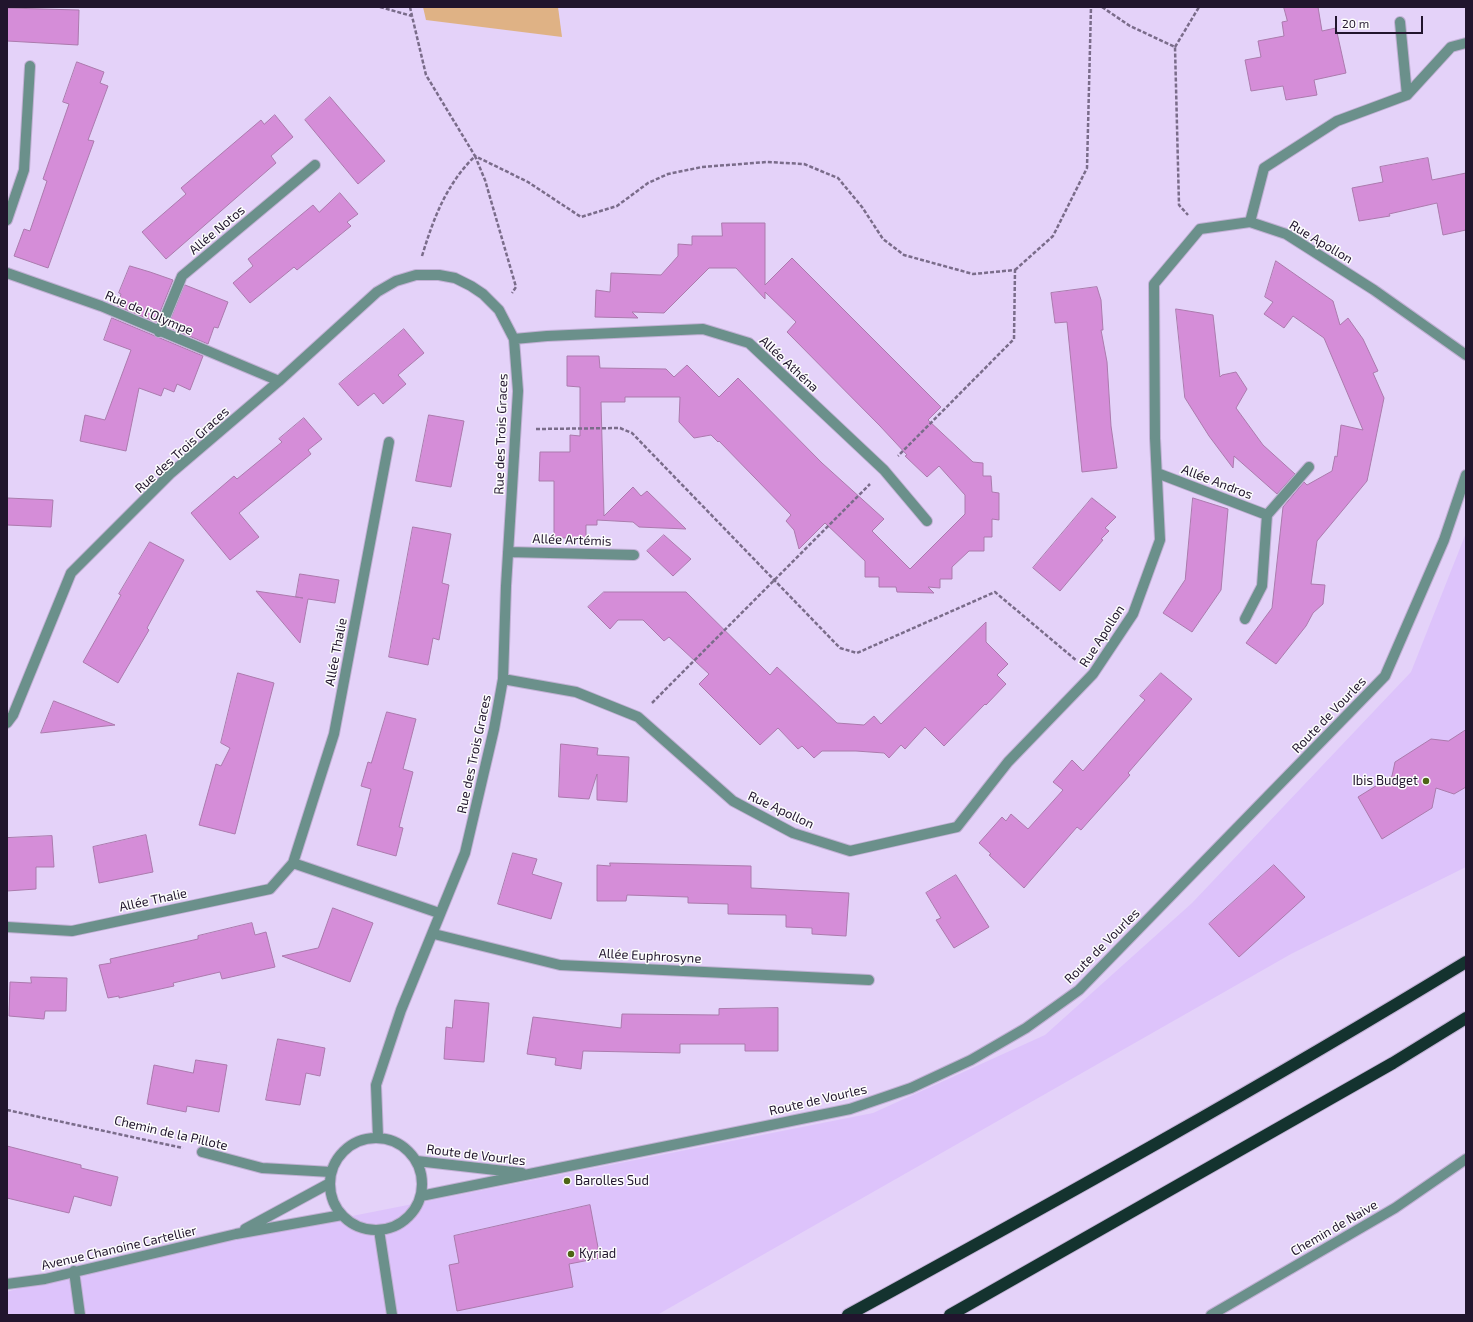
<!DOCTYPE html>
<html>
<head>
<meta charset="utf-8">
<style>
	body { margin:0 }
	#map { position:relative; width:1473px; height:1322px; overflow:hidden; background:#e4d2f9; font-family:"Exo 2",sans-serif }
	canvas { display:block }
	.frame { position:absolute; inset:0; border:8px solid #21152d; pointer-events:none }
	.scale { position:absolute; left:1335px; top:16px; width:88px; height:18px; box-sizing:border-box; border:2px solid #21152d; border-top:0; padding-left:5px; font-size:12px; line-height:14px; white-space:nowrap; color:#21152d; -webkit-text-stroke:3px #fcfcfc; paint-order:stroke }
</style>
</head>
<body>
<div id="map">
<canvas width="1473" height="1322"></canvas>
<div class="frame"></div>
<div class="scale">20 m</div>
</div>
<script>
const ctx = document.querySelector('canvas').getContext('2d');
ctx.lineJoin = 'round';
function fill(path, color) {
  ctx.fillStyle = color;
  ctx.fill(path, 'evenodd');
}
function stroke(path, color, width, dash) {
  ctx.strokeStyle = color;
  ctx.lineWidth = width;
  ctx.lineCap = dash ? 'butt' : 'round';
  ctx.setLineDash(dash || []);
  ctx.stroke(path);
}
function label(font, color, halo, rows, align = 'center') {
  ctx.font = font + ' "Exo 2",sans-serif';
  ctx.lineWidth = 3;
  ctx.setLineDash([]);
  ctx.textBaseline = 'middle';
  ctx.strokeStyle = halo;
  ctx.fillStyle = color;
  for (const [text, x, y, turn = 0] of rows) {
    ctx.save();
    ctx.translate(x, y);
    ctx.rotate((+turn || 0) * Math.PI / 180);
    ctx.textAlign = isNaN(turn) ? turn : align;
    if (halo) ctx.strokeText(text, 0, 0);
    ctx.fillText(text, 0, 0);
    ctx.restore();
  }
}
fill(new Path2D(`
	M 1466,533 L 1466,867 L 1291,954 L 657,1315 L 7,1315 L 7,1292 L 74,1271 L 873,1113 L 1045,1035 L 1192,903 L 1411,672 Z`), '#ddc3fb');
fill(new Path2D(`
	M 423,7 L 558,7 L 562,37 L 426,20 Z`), '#dfb285');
const building = new Path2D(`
	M 1284,7 L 1318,7 L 1322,31 L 1336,28 L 1346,73 L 1314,80 L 1317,95 L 1286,100 L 1283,86 L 1251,91 L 1245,60 L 1261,57 L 1258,41 L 1284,36 L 1282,22 L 1287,21 Z
	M 7,8 L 79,10 L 78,45 L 7,41 Z
	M 77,62 L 104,72 L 100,83 L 108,86 L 88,140 L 94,141 L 48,268 L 14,256 L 24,229 L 30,231 L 47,181 L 43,179 L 69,104 L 63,102 Z
	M 330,97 L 385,161 L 358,184 L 305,120 Z
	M 275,115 L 293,137 L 271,156 L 276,163 L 166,259 L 142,232 L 186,194 L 181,188 L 261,120 L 264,124 Z
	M 1428,158 L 1432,180 L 1466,173 L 1466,230 L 1443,235 L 1437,203 L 1389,214 L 1390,216 L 1359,221 L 1352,188 L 1383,182 L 1380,167 Z
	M 340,193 L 358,214 L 347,222 L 351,226 L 297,270 L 294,267 L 250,303 L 233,283 L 253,266 L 248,259 L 313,205 L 319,212 Z
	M 722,223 L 765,223 L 765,285 L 792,258 L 941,407 L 928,420 L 973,462 L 983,463 L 983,476 L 991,476 L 992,492 L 999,493 L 999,520 L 992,519 L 992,537 L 984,537 L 984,551 L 969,551 L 952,567 L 952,579 L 940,579 L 940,588 L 928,587 L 934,593 L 897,592 L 896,587 L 879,587 L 879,577 L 865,577 L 865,561 L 825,523 L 799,549 L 794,530 L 786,521 L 791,515 L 719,441 L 718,442 L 711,435 L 694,438 L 679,422 L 680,397 L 625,397 L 625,402 L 601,402 L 604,516 L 633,487 L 641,496 L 647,491 L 686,529 L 639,527 L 633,522 L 597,520 L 597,525 L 586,525 L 586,540 L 554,537 L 554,481 L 539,481 L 540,452 L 570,452 L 570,435 L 580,436 L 580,387 L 567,386 L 567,356 L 599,356 L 600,368 L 666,369 L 674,377 L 687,365 L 719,397 L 738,378 L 822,463 L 884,519 L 872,531 L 910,569 L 965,514 L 965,495 L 939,466 L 927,477 L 905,456 L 907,455 L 880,426 L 787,332 L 796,322 L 765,292 L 765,299 L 736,268 L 709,268 L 664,313 L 632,312 L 638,318 L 595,317 L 596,290 L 610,292 L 611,273 L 661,275 L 678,256 L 678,244 L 692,245 L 692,236 L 722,236 Z
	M 1276,261 L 1333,301 L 1340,325 L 1348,318 L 1363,339 L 1378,371 L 1373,373 L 1384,398 L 1367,481 L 1317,541 L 1311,584 L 1325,585 L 1323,604 L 1313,613 L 1306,626 L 1276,664 L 1246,643 L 1272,608 L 1283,507 L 1304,482 L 1307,485 L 1332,471 L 1335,456 L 1337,457 L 1341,425 L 1363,430 L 1324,338 L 1293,316 L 1284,328 L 1264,314 L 1273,302 L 1265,297 Z
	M 130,266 L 150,272 L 173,280 L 156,322 L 117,306 L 121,294 L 119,293 Z
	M 185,285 L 228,302 L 218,328 L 214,327 L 208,344 L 168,327 Z
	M 1097,287 L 1101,300 L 1103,330 L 1101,330 L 1107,362 L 1111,426 L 1117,468 L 1082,472 L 1067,322 L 1055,323 L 1051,293 Z
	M 1176,309 L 1213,315 L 1220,377 L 1222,375 L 1236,372 L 1247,389 L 1236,408 L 1263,445 L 1295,474 L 1277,494 L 1234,456 L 1233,468 L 1209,436 L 1185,398 Z
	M 112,318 L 203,356 L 190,390 L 177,384 L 174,392 L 164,388 L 161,396 L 139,388 L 126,451 L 80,441 L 85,415 L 105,420 L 131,350 L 104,340 Z
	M 404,329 L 424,353 L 398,375 L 406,384 L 383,404 L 374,393 L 358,406 L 339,384 Z
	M 429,415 L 464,421 L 451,487 L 416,481 Z
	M 304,418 L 322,439 L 308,450 L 311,454 L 239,513 L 259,537 L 230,560 L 191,513 L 234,476 L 237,479 L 282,442 L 279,439 Z
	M 7,498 L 53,500 L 51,527 L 7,525 Z
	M 1092,498 L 1116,517 L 1105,528 L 1109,531 L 1101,539 L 1103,540 L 1060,591 L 1033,568 Z
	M 1193,498 L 1228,509 L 1221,590 L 1192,632 L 1163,613 L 1185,580 Z
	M 413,527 L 451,534 L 442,583 L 449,585 L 439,640 L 433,638 L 428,665 L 389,657 Z
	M 664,535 L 691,559 L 673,576 L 647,551 Z
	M 150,542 L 184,560 L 147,628 L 149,630 L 118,683 L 83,662 L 121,595 L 119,594 Z
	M 300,574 L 339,580 L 335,603 L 308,599 L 300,643 L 256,591 L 303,598 L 296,597 Z
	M 604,592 L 686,592 L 770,675 L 777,667 L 837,723 L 864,725 L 874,716 L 881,724 L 986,622 L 986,642 L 1008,664 L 997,675 L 1006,684 L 986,705 L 985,704 L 944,746 L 925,727 L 905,749 L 901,745 L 889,758 L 884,753 L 856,751 L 822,751 L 814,758 L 802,746 L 798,749 L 778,728 L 760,745 L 699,684 L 709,674 L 669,637 L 664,641 L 643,620 L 618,620 L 610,629 L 588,607 Z
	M 238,673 L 274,683 L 235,834 L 199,825 L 216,764 L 221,766 L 230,748 L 221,743 Z
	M 1161,673 L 1192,699 L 1128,773 L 1130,775 L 1081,830 L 1077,827 L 1024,888 L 989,855 L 991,854 L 979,843 L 1002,817 L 1006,821 L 1011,814 L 1028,829 L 1063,790 L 1053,782 L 1072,760 L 1083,771 L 1145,700 L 1140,696 Z
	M 54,701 L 115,725 L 41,733 Z
	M 387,712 L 416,719 L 403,769 L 413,772 L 399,827 L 403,828 L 396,856 L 357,845 L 371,789 L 361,786 L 368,762 L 371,763 Z
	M 1466,730 L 1466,787 L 1454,794 L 1436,788 L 1432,808 L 1382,839 L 1358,797 L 1392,776 L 1395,762 L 1431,739 L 1448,741 Z
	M 561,744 L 598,748 L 597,755 L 629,757 L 627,802 L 597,800 L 597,774 L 589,799 L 559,797 Z
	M 146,835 L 153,872 L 99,883 L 93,847 Z
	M 52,836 L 54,867 L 36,867 L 36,889 L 7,891 L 7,838 Z
	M 513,853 L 537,859 L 532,874 L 562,883 L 551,919 L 498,904 Z
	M 610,863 L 751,866 L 751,888 L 849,893 L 846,936 L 812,934 L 812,928 L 786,927 L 786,915 L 728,914 L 728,904 L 688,903 L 688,897 L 627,895 L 626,901 L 597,901 L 597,865 L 610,866 Z
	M 1274,865 L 1305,897 L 1239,957 L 1209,924 Z
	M 956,875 L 989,927 L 954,948 L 936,920 L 941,918 L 926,893 Z
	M 333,908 L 373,923 L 350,982 L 282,956 L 318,948 Z
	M 252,923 L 255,935 L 266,932 L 275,967 L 222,979 L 220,972 L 173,983 L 174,986 L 119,998 L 119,996 L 108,998 L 99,965 L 111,963 L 110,959 L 198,939 L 198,936 Z
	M 31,977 L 67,978 L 66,1011 L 45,1011 L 44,1019 L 9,1016 L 10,982 L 31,983 Z
	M 455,1000 L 489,1003 L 484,1062 L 444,1059 L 446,1027 L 452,1028 Z
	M 778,1008 L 778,1051 L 745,1051 L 745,1044 L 680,1044 L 680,1053 L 583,1051 L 581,1069 L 555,1065 L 556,1058 L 527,1054 L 533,1017 L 621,1028 L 622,1014 L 719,1015 L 719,1009 Z
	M 278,1039 L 325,1048 L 320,1076 L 306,1073 L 300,1105 L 266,1100 Z
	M 196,1060 L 227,1065 L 219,1112 L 187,1106 L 186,1112 L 147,1104 L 154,1065 L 193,1073 Z
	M 7,1146 L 81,1165 L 81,1168 L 118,1177 L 111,1206 L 74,1196 L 69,1213 L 7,1198 Z
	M 590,1205 L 600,1258 L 569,1264 L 573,1287 L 457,1311 L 449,1265 L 459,1263 L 454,1236 Z`);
fill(building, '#d58dd8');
stroke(building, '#ab7aad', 1);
const minor = new Path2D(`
	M 1407,95 L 1451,47 L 1466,43
	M 7,220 L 24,170 L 30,66
	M 1250,222 L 1264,168 L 1337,121 L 1407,95 L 1400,22
	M 7,273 L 101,306 L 279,381
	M 159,332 L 182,276 L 315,165
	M 514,339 L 547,336 L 703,329 L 749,343 L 884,470 L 927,521
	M 1157,473 L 1267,515 L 1309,467
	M 508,552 L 634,555
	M 1245,619 L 1262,586 L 1267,515
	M 503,679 L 576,692 L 638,717 L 733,801 L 793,833 L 850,851 L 957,827 L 1008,762 L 1093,674 L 1133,614 L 1160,540 L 1155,438 L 1154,284 L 1200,229 L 1250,222 L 1286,234 L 1374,290 L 1466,355
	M 7,723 L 13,715 L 71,573 L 170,474 L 279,381 L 377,292 L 396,281 L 416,275 L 439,275 L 455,278 L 471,286 L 483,294 L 499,310 L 514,339 L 518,391 L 506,586 L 503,679 L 494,729 L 465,853 L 401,1010 L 376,1085 L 378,1137
	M 293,863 L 334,734 L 389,442
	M 7,927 L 72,931 L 270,889 L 293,863 L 439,913
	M 434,934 L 560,965 L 869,980
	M330 1184a46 46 0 1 1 92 0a46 46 0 1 1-92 0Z
	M 202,1152 L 262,1168 L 331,1172
	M 417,1161 L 522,1173
	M 421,1196 L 850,1109 L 911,1088 L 971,1060 L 1026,1028 L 1079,990 L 1385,676 L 1444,540 L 1466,475
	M 245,1229 L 330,1183
	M 379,1230 L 392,1315
	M 74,1271 L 80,1315
	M 7,1284 L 45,1279 L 236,1234 L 342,1215
	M 1211,1315 L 1395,1208 L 1466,1159`);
const highway = new Path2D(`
	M 848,1315 C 1056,1201 1263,1086 1466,962
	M 950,1315 L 1393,1063 L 1466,1018`);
stroke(minor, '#c1b0d4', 12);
stroke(highway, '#c1b0d4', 14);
stroke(new Path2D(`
	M 380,7 L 412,16 L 426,75 L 475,156 L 528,182 L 581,217 L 617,206 L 648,183 L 668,174 L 702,167 L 767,162 L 804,164 L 838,178 L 862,207 L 883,239 L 904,255 L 973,274 L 1015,270 L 1014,339 L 898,456
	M 410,7 L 412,16
	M 1102,7 L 1130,26 L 1175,47 L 1179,205 L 1188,215
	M 1175,47 L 1199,7
	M 422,256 C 434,217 446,185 475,156 L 485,180 L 516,287 L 512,293
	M 1015,270 L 1053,236 L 1087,168 L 1091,7
	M 536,429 L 620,428 L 632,433 L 840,648 L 857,653 L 995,592 L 1077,661
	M 652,703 L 870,484
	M 7,1110 L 183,1148`), '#7a6c8a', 2.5, [4, 2]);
stroke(minor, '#6b908b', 10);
stroke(highway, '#14332f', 12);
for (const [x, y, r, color] of [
	[1426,781,4,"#4d6515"],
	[567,1181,4,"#4d6515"],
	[571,1254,4,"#4d6515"]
]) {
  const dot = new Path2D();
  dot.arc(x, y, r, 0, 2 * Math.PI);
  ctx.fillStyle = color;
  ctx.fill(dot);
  stroke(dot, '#fcfcfc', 1.5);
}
label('13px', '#21152d', '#fcfcfc', [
	["Allée Notos",217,230,-40],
	["Rue Apollon",1321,242,31],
	["Rue de l'Olympe",149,313,23],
	["Allée Athéna",789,364,43],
	["Rue des Trois Graces",501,434,-88],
	["Rue des Trois Graces",182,450,-42],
	["Allée Andros",1217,482,21],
	["Allée Artémis",572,540,2],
	["Rue Apollon",1102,636,-57],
	["Allée Thalie",336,652,-79],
	["Route de Vourles",1329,715,-46],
	["Rue des Trois Graces",474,754,-78],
	["Rue Apollon",781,810,25],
	["Allée Thalie",153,900,-12],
	["Route de Vourles",1102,946,-45],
	["Allée Euphrosyne",650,956,3],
	["Route de Vourles",818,1100,-13],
	["Chemin de la Pillote",171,1133,13],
	["Route de Vourles",476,1155,7],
	["Chemin de Naive",1334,1228,-30],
	["Avenue Chanoine Cartellier",119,1248,-13]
]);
label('13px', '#21152d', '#fcfcfc', [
	["Ibis Budget",1418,781,"right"],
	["Barolles Sud",575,1181],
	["Kyriad",579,1254]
], 'left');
</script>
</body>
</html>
